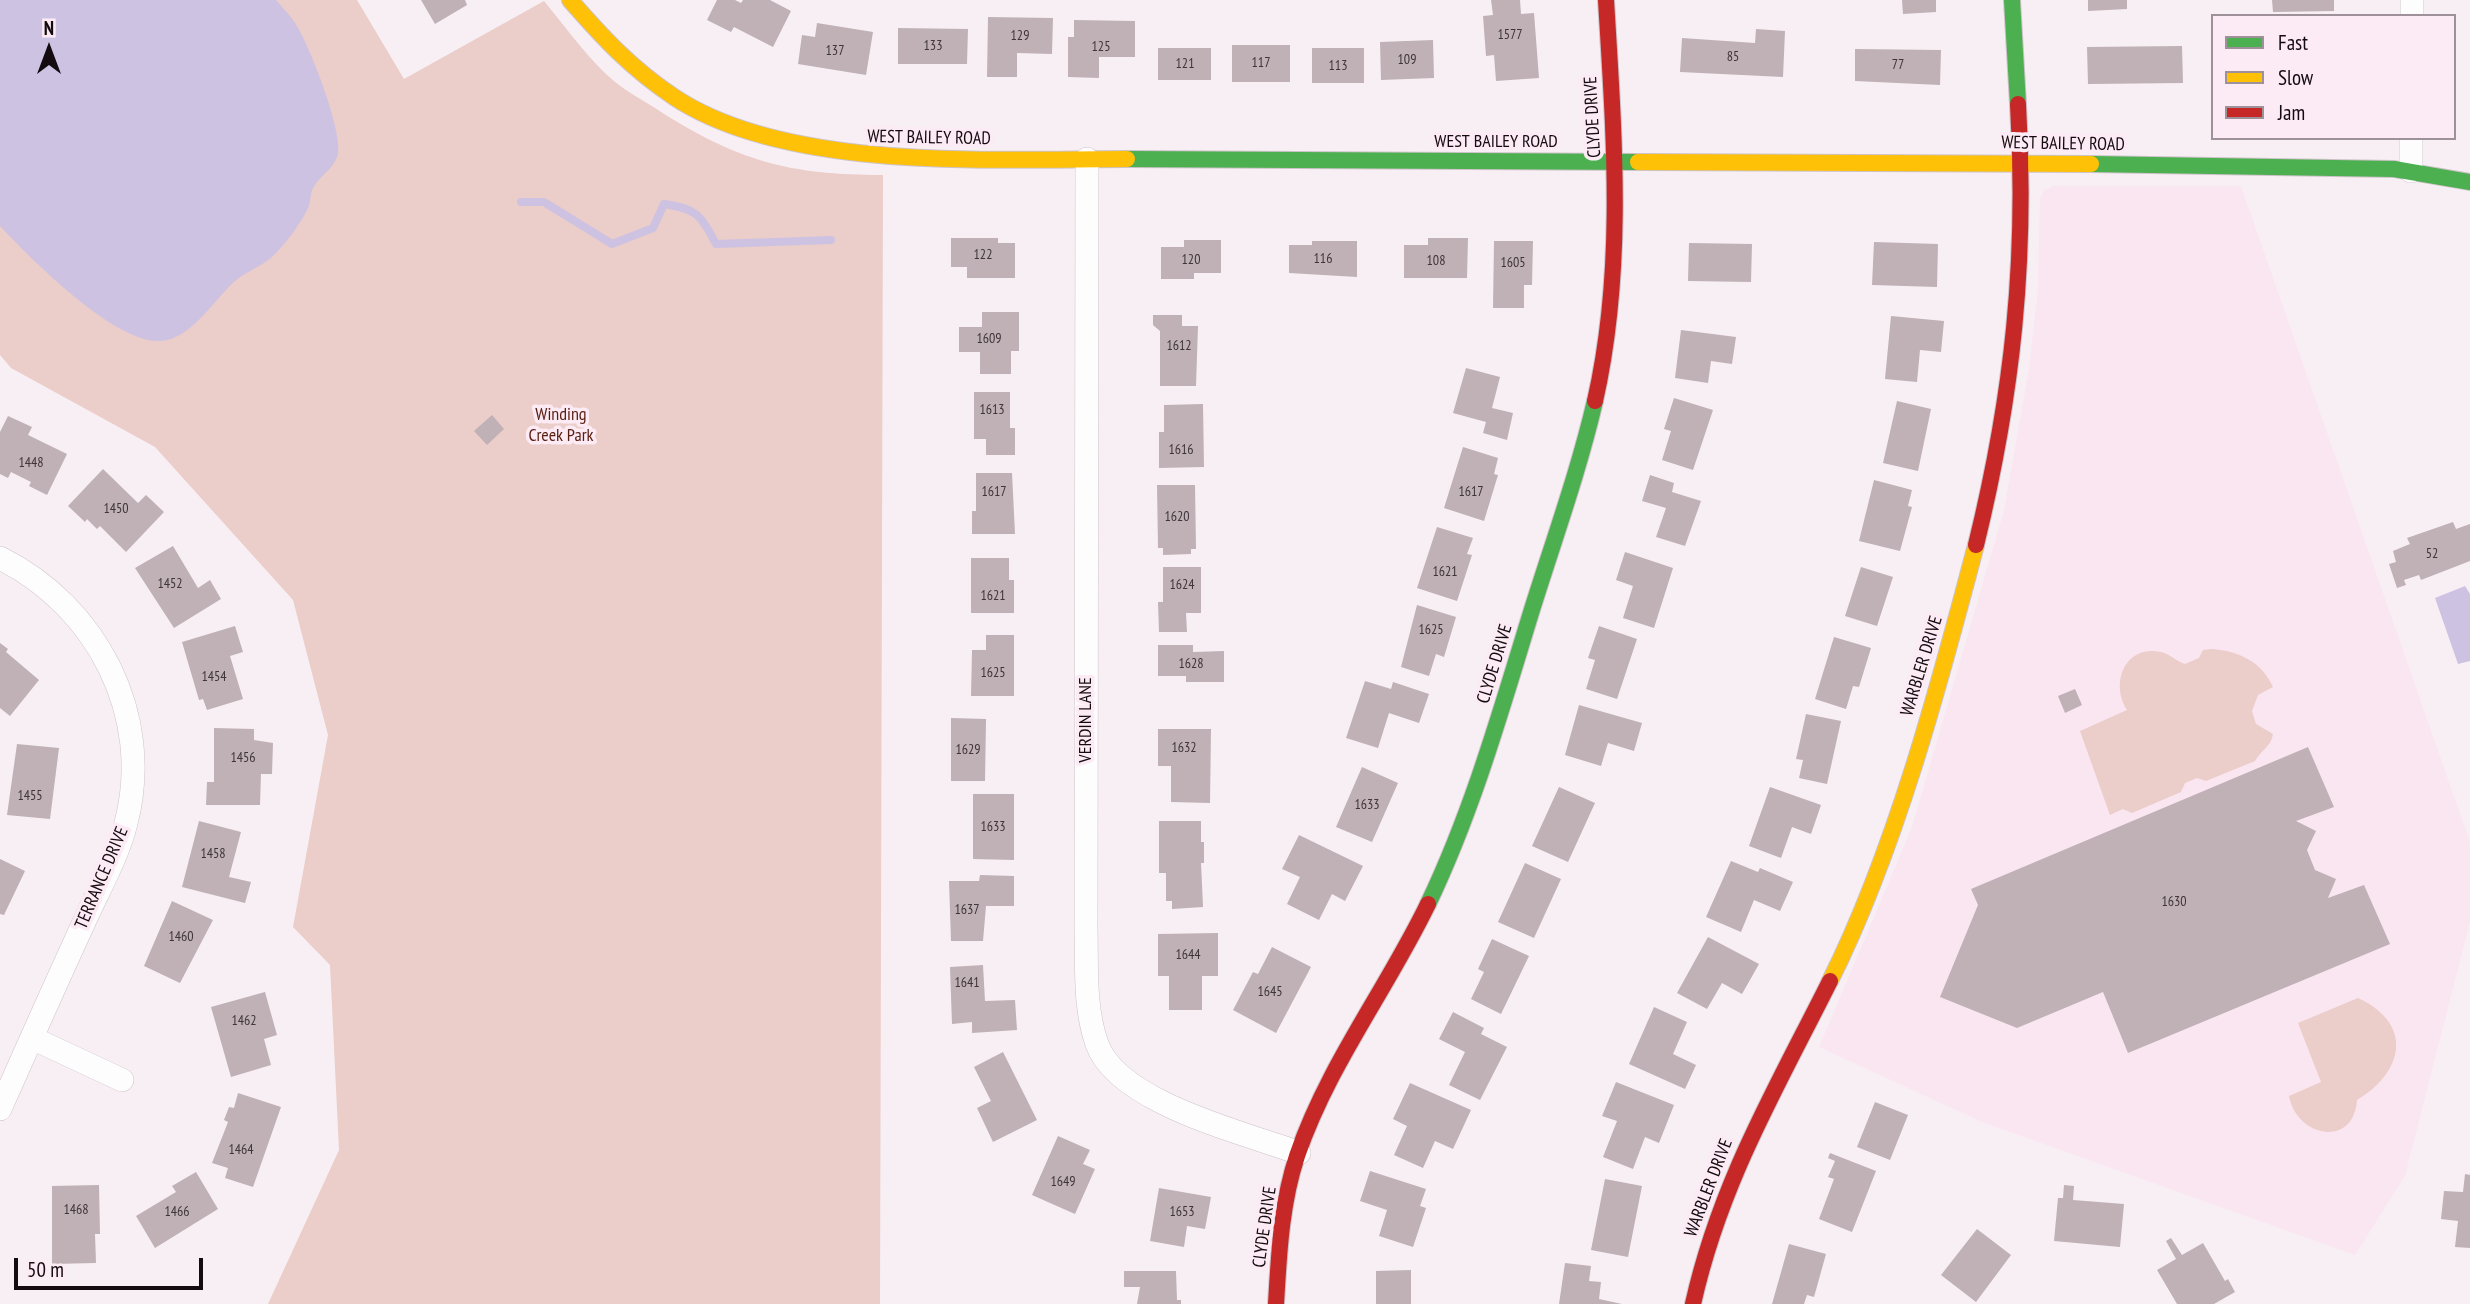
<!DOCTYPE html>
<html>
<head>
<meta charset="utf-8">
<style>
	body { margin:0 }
	#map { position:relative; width:2470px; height:1304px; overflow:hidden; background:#f8eff4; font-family:"PT Sans Narrow",sans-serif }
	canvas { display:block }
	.legend { position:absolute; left:2211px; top:14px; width:245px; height:126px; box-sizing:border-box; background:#fcebf4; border:2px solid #9f9199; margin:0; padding:9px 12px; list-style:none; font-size:21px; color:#140b10 }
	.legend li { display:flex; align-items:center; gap:14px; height:35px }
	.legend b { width:35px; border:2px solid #9f9199 }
	.north { position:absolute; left:14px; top:14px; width:70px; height:70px; -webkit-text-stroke:5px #fcebf4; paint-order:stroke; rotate:0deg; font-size:19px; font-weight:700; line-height:28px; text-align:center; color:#140b10 }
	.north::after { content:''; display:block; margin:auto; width:24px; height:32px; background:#140b10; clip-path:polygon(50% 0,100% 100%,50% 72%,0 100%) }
	.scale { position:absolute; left:14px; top:1258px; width:189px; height:32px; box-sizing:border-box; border:4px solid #140b10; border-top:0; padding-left:9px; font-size:21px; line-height:24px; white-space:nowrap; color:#140b10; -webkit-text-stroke:5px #fcebf4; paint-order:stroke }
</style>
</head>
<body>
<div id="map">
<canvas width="2470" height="1304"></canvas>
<ul class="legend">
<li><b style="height:9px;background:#4caf50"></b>Fast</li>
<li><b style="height:9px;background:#ffc107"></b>Slow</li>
<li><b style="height:9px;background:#c62828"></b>Jam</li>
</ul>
<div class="north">N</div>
<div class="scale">50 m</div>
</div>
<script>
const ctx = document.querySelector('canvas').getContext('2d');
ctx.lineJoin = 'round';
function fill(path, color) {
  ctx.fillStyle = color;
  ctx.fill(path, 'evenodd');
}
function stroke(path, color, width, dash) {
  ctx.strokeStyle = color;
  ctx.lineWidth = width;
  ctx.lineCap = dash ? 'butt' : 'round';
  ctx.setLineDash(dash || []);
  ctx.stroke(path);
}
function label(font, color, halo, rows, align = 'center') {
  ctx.font = font + ' "PT Sans Narrow",sans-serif';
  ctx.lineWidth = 7;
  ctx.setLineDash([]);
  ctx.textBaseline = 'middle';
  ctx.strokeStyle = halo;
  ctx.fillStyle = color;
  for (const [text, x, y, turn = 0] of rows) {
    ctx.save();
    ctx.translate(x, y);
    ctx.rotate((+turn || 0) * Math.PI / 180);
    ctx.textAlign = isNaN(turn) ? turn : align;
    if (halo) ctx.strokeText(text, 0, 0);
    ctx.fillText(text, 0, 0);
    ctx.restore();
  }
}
fill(new Path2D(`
	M 2053,186 L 2241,186 L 2470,842 L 2470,922 L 2405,1176 L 2355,1255 L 1982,1122 L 1819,1047 L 1912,827 L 2004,510 L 2029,369 L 2038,289 L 2040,198 L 2044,191 Z`), '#fae6f1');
fill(new Path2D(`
	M 0,0 L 357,0 L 404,79 L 544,1 C 564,25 583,52 606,74 C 620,88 641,99 658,110 C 738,161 789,175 883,175 L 880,1304 L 268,1304 L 339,1150 L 330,965 L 293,927 L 328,735 L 293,600 L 155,447 L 11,368 L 0,355 Z
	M 2212,649 C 2239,651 2262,662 2273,687 L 2258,695 L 2252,711 L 2256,724 L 2273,734 C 2271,747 2261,750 2255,761 L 2206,781 L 2197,778 L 2185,783 L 2181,792 L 2132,813 L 2123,809 L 2110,815 L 2080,731 L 2127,710 C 2110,684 2124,644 2161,652 C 2170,654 2176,661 2185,664 L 2199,658 L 2203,650 Z
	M 2358,998 C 2414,1024 2404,1072 2357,1100 C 2354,1148 2297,1138 2289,1096 L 2321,1082 L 2298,1023 Z`), '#ebcdc9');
fill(new Path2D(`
	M 0,0 L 276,0 C 281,6 288,13 293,20 C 308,40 343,131 338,154 C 334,169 320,175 313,188 C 310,194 311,202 308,208 C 301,223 288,240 277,252 C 265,266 247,270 234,282 C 214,300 191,339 161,341 C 115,344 31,259 0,226 Z
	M 2465,586 L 2470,594 L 2470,661 L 2458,664 L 2435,598 Z`), '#cdc2e2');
stroke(new Path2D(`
	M 521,202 L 544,202 L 612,244 L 653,228 L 664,204 C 697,209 700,214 716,244 L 831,240`), '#cdc2e2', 8);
fill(new Path2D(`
	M 421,0 L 465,0 L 467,5 L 435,24 Z
	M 717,0 L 735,0 L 741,3 L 743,0 L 770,0 L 791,11 L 773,47 L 734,27 L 731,32 L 707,20 Z
	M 1491,0 L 1520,0 L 1521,14 L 1534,13 L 1539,78 L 1496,81 L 1494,55 L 1486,56 L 1483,16 L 1493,15 Z
	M 1902,0 L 1936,0 L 1936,12 L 1903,14 Z
	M 2088,0 L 2127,0 L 2127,9 L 2088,11 Z
	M 2272,0 L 2334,0 L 2334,11 L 2273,12 Z
	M 988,17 L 1053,18 L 1052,54 L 1017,53 L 1017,77 L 987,77 Z
	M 1074,20 L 1135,21 L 1135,57 L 1099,57 L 1099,78 L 1068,77 L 1068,37 L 1074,37 Z
	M 817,23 L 873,32 L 866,75 L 798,64 L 802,35 L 815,37 Z
	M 898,28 L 968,29 L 967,64 L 898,64 Z
	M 1756,29 L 1785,31 L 1783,77 L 1680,72 L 1682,38 L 1755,43 Z
	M 1433,40 L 1434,78 L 1381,80 L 1380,42 Z
	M 1232,45 L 1290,45 L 1290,82 L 1232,82 Z
	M 2182,46 L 2183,83 L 2088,84 L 2087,47 Z
	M 1158,48 L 1211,48 L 1211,80 L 1158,80 Z
	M 1312,48 L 1364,48 L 1364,83 L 1312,83 Z
	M 1855,49 L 1941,50 L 1940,85 L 1855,81 Z
	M 951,238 L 998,238 L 998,243 L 1015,243 L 1015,278 L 967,278 L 967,267 L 951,267 Z
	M 1428,238 L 1468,238 L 1467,278 L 1404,278 L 1404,245 L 1428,245 Z
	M 1184,240 L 1221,240 L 1221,273 L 1194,273 L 1194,279 L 1161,279 L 1161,247 L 1184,247 Z
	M 1312,241 L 1357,241 L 1357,277 L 1289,273 L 1289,245 L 1312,245 Z
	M 1494,241 L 1533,241 L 1532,285 L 1524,285 L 1524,308 L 1493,308 Z
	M 1874,242 L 1938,244 L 1937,287 L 1872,285 Z
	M 1689,243 L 1752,244 L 1751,282 L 1688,281 Z
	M 982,312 L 1019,312 L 1019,351 L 1011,351 L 1011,374 L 980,374 L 980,352 L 959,352 L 959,327 L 982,327 Z
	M 1153,315 L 1182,315 L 1182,326 L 1198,326 L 1196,386 L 1160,386 L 1160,331 L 1153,325 Z
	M 1891,316 L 1944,321 L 1941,352 L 1920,350 L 1917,382 L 1885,379 Z
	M 1681,330 L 1736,337 L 1732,364 L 1711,361 L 1708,383 L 1675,378 Z
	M 1466,368 L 1500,377 L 1492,408 L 1513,413 L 1507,440 L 1483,433 L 1486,422 L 1453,413 Z
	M 974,392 L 1010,392 L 1010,428 L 1015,428 L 1015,455 L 986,455 L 986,439 L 974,439 Z
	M 1674,398 L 1713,410 L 1693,470 L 1662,460 L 1671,431 L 1664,429 Z
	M 1897,401 L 1931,409 L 1918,471 L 1883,463 Z
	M 1203,404 L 1204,467 L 1159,468 L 1159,432 L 1164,432 L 1164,405 Z
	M 492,415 L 504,429 L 487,445 L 474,431 Z
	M 8,416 L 32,427 L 28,435 L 67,454 L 47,495 L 29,486 L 31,482 L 11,472 L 8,478 L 0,474 L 0,432 Z
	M 1463,447 L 1498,458 L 1494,474 L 1498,475 L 1484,521 L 1444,508 Z
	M 103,469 L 138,503 L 146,495 L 164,512 L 126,552 L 100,526 L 97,529 L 87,519 L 85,522 L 68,506 Z
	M 976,473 L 1012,473 L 1015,534 L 972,534 L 972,511 L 976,511 Z
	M 1650,475 L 1674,483 L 1672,492 L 1701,501 L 1685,546 L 1656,537 L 1666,508 L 1642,501 Z
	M 1874,480 L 1912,490 L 1908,506 L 1912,507 L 1900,551 L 1859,541 Z
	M 1157,485 L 1195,485 L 1196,549 L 1191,549 L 1191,554 L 1163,555 L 1163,548 L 1158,548 Z
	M 2453,522 L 2456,529 L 2470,524 L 2470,561 L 2421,580 L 2419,575 L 2404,580 L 2406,585 L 2397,588 L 2389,564 L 2396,562 L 2393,551 L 2410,544 L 2407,538 Z
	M 1437,527 L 1473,538 L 1467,554 L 1472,555 L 1457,601 L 1417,588 Z
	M 173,546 L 198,588 L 210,580 L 221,599 L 174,628 L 135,568 Z
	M 1625,552 L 1673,568 L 1654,628 L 1623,618 L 1633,586 L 1616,580 Z
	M 971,558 L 1009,558 L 1009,580 L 1014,580 L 1014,613 L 971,613 Z
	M 1163,567 L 1201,567 L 1201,613 L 1186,613 L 1187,632 L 1159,632 L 1158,602 L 1163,602 Z
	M 1861,567 L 1893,577 L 1877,626 L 1845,616 Z
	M 1417,605 L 1456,617 L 1444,657 L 1436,654 L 1429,676 L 1401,667 Z
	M 235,626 L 243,652 L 230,656 L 243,699 L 207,710 L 203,699 L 199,700 L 182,642 Z
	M 1599,626 L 1637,639 L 1617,699 L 1586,689 L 1595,660 L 1588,658 Z
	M 986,635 L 1014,635 L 1014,696 L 971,696 L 972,650 L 986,650 Z
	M 1834,637 L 1871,648 L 1859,687 L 1853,686 L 1846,709 L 1815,699 Z
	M 0,643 L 8,649 L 6,652 L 39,680 L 10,716 L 0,708 Z
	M 1158,645 L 1193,645 L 1193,652 L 1224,651 L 1224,682 L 1186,682 L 1186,676 L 1158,676 Z
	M 1365,681 L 1391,689 L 1393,682 L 1429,694 L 1419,723 L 1389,713 L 1378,748 L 1346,738 Z
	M 2075,689 L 2082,705 L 2065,713 L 2058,696 Z
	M 1579,705 L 1642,723 L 1634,751 L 1608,743 L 1601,766 L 1565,755 Z
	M 1806,714 L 1841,721 L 1827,784 L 1799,778 L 1803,760 L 1796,759 Z
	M 951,718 L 986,719 L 985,781 L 951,781 Z
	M 214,728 L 254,729 L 254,740 L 273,743 L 272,774 L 261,774 L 260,805 L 206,805 L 207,782 L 214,782 Z
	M 1158,729 L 1211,729 L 1210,803 L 1171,802 L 1171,766 L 1158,766 Z
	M 17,744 L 59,748 L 50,819 L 7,815 Z
	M 2308,747 L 2334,807 L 2296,821 L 2316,831 L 2307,850 L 2315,870 L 2336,879 L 2328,898 L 2364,885 L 2390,944 L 2128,1053 L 2103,992 L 2017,1028 L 1940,997 L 1978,905 L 1971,889 Z
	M 1362,767 L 1398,783 L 1372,842 L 1336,827 Z
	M 1559,787 L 1595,803 L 1568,862 L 1532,846 Z
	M 1770,787 L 1821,805 L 1811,834 L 1792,827 L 1781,858 L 1749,846 Z
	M 973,794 L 1014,794 L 1014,860 L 973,859 Z
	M 199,821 L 241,832 L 229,877 L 251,882 L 245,903 L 182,887 Z
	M 1159,821 L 1201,821 L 1201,842 L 1204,842 L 1204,863 L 1201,863 L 1203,907 L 1172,909 L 1172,901 L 1166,901 L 1166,873 L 1159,873 Z
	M 1299,835 L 1363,866 L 1345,901 L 1332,894 L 1319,920 L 1287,904 L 1300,877 L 1282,869 Z
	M 0,859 L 25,871 L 4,915 L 0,914 Z
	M 1731,861 L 1758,872 L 1760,868 L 1793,882 L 1780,911 L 1754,900 L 1741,932 L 1706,917 Z
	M 1525,863 L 1561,879 L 1534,938 L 1498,922 Z
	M 980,875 L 1014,876 L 1014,906 L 986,906 L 983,941 L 951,941 L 949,881 L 979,881 Z
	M 172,901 L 213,920 L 180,983 L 144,966 Z
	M 1218,933 L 1218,976 L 1202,976 L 1202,1010 L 1169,1010 L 1169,976 L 1158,976 L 1158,934 Z
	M 1708,937 L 1759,964 L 1742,994 L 1722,983 L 1707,1009 L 1677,993 Z
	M 1492,939 L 1529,956 L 1501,1014 L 1471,999 L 1484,972 L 1478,969 Z
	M 1272,947 L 1311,967 L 1276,1033 L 1233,1010 L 1253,972 L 1258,974 Z
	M 983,965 L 985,1001 L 1015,1000 L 1017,1030 L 972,1033 L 972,1022 L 952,1024 L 950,967 Z
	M 265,992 L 277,1035 L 264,1039 L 271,1065 L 231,1077 L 211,1007 Z
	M 1654,1007 L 1687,1022 L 1673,1054 L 1696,1065 L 1685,1089 L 1629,1064 Z
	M 1453,1012 L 1484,1028 L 1481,1034 L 1507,1047 L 1480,1100 L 1449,1085 L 1465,1052 L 1439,1039 Z
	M 1003,1052 L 1037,1120 L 993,1142 L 977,1108 L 991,1101 L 974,1067 Z
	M 1616,1082 L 1674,1105 L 1659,1143 L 1645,1137 L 1633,1169 L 1603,1157 L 1617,1121 L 1602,1116 Z
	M 1410,1083 L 1471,1110 L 1453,1149 L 1435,1141 L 1423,1168 L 1394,1155 L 1407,1126 L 1393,1119 Z
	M 238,1093 L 281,1107 L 253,1187 L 225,1178 L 228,1168 L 212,1163 L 228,1122 L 224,1120 L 229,1107 L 234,1108 Z
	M 1875,1102 L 1908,1115 L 1890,1160 L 1857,1147 Z
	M 1058,1136 L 1090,1150 L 1083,1164 L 1095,1169 L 1075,1214 L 1032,1195 Z
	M 1830,1153 L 1876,1171 L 1852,1232 L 1819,1219 L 1834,1179 L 1828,1177 L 1835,1161 L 1828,1158 Z
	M 1370,1171 L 1426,1189 L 1420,1206 L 1426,1208 L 1413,1247 L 1379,1236 L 1387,1210 L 1360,1201 Z
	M 196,1172 L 218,1209 L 155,1248 L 136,1216 L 176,1192 L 172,1186 Z
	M 2465,1174 L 2470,1175 L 2470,1248 L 2455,1247 L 2458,1221 L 2441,1219 L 2444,1191 L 2463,1192 Z
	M 1605,1179 L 1642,1186 L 1628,1257 L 1591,1250 Z
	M 99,1185 L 100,1234 L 95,1234 L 96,1263 L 52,1264 L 52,1186 Z
	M 2064,1185 L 2074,1186 L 2073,1200 L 2124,1204 L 2120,1247 L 2054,1241 L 2058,1198 L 2063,1198 Z
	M 1159,1188 L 1211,1197 L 1205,1229 L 1187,1226 L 1184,1247 L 1150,1241 Z
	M 1977,1229 L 2011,1255 L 1976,1302 L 1941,1275 Z
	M 2171,1238 L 2182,1255 L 2203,1243 L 2225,1281 L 2228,1279 L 2235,1292 L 2214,1304 L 2177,1304 L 2157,1270 L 2176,1259 L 2166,1241 Z
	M 1789,1244 L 1826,1254 L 1814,1297 L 1807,1295 L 1804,1304 L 1772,1304 Z
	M 1565,1263 L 1591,1266 L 1589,1281 L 1601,1282 L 1599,1299 L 1622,1304 L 1559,1304 Z
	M 1411,1270 L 1411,1304 L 1376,1304 L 1376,1271 Z
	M 1124,1271 L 1176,1271 L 1177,1300 L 1181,1300 L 1181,1304 L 1137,1304 L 1140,1287 L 1124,1287 Z`), '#bfb1b5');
const street = new Path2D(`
	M 2412,16 L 2412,0
	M 2411,138 L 2411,171
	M 1087,159 L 1086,928 C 1087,966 1084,1008 1097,1044 C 1118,1103 1245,1133 1299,1153
	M 0,558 C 97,606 154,716 126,823 C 118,856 99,889 85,920 C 56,983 28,1046 0,1109
	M 32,1038 L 122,1080`);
const fast = new Path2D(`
	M 2012,0 L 2018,104
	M 1127,159 L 1638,162
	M 2091,164 L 2394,169 L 2470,182
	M 1428,904 C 1472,812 1500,714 1530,616 C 1552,545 1578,474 1595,401`);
const slow = new Path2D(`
	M 570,0 C 604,39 631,68 674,97 C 787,172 995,159 1127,159
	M 1638,162 L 2091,164
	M 1830,981 C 1895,851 1939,686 1976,545`);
const jam = new Path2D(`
	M 1595,401 C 1625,269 1614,134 1606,0
	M 1976,545 C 2013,394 2027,260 2018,104
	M 1276,1304 C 1279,1254 1281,1204 1297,1156 C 1328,1065 1387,989 1428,904
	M 1693,1304 C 1720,1183 1776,1089 1830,981`);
stroke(street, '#cdc3c8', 24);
stroke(fast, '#cdc3c8', 18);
stroke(slow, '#cdc3c8', 18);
stroke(jam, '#cdc3c8', 18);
stroke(street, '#fefdfd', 23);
stroke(fast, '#4caf50', 16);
stroke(slow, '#ffc107', 16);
stroke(jam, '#c62828', 16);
label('14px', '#3f3439', null, [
	["1577",1510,35],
	["129",1020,36],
	["133",933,46],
	["125",1101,47],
	["137",835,51],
	["85",1733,57],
	["109",1407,60],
	["117",1261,63],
	["121",1185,64],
	["77",1898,65],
	["113",1338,66],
	["122",983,255],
	["116",1323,259],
	["120",1191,260],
	["108",1436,261],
	["1605",1513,263],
	["1609",989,339],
	["1612",1179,346],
	["1613",992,410],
	["1616",1181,450],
	["1448",31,463],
	["1617",994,492],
	["1617",1471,492],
	["1450",116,509],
	["1620",1177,517],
	["52",2432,554],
	["1621",1445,572],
	["1452",170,584],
	["1624",1182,585],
	["1621",993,596],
	["1625",1431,630],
	["1628",1191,664],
	["1625",993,673],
	["1454",214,677],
	["1632",1184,748],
	["1629",968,750],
	["1456",243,758],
	["1455",30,796],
	["1633",1367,805],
	["1633",993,827],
	["1458",213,854],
	["1630",2174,902],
	["1637",967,910],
	["1460",181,937],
	["1644",1188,955],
	["1641",967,983],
	["1645",1270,992],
	["1462",244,1021],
	["1464",241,1150],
	["1649",1063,1182],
	["1468",76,1210],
	["1466",177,1212],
	["1653",1182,1212]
]);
label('18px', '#140b10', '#fcebf4', [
	["CLYDE DRIVE",1593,117,-93],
	["WEST BAILEY ROAD",929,138,1],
	["WEST BAILEY ROAD",1496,142],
	["WEST BAILEY ROAD",2063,144,1],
	["CLYDE DRIVE",1495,664,-73],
	["WARBLER DRIVE",1922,666,-73],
	["VERDIN LANE",1086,720,-90],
	["TERRANCE DRIVE",102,878,-67],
	["WARBLER DRIVE",1709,1188,-69],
	["CLYDE DRIVE",1265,1227,-82]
]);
label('18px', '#5a1d10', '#fcebf4', [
	["Winding",561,415],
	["Creek Park",561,436]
]);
</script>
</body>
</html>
